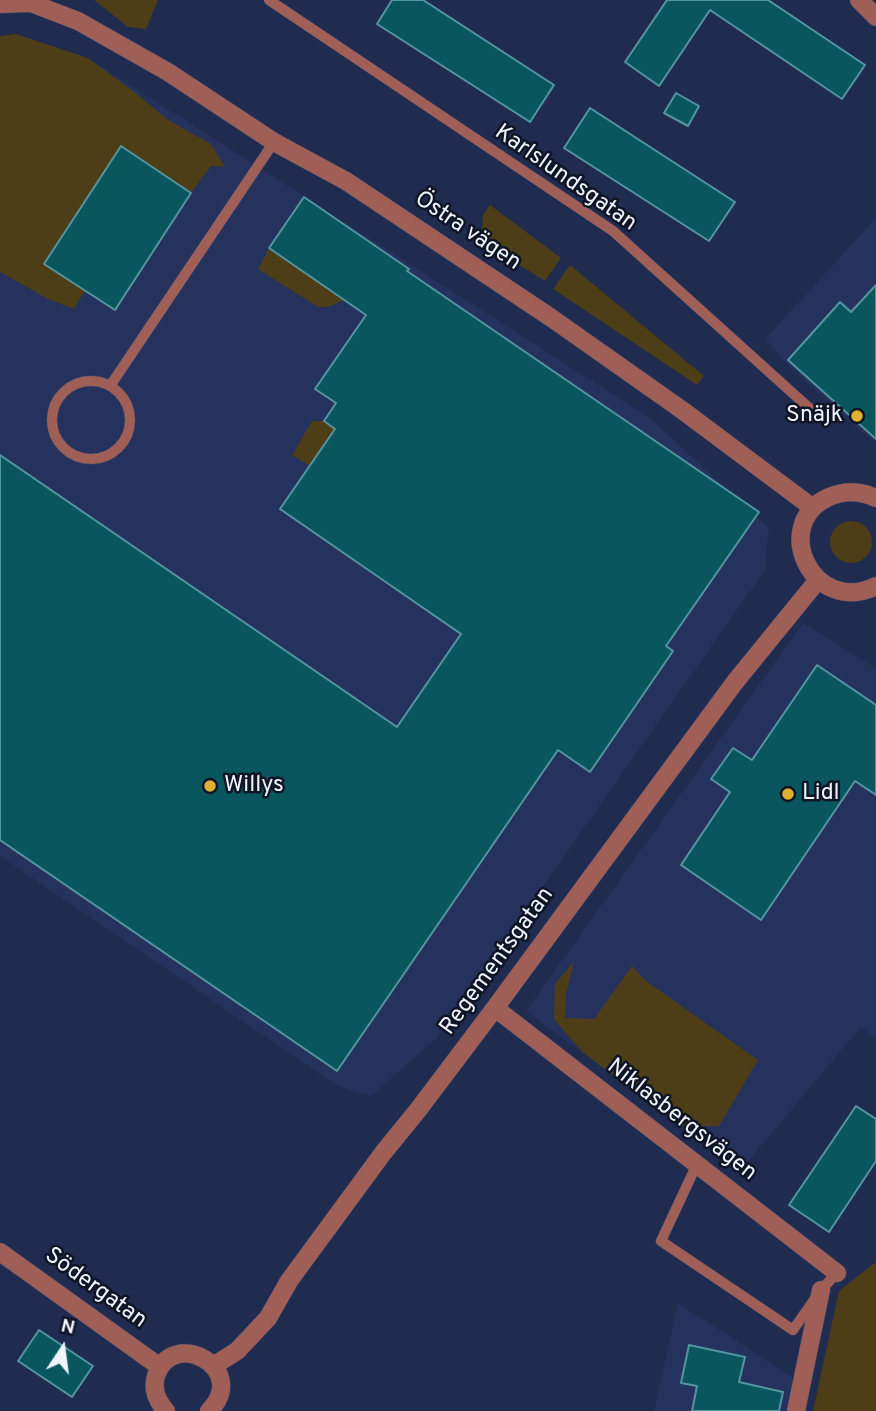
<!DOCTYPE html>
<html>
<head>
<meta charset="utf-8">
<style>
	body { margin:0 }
	#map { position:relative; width:876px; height:1411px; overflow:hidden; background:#1f2b4f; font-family:Overpass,sans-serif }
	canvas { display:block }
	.north { position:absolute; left:28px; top:1313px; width:70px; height:70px; -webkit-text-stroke:5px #0f1525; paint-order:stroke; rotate:13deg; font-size:19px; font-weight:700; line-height:28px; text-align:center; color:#f0f4fe }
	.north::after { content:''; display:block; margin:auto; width:24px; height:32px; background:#f0f4fe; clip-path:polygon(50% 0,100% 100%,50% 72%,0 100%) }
</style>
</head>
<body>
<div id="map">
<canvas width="876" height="1411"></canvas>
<div class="north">N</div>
</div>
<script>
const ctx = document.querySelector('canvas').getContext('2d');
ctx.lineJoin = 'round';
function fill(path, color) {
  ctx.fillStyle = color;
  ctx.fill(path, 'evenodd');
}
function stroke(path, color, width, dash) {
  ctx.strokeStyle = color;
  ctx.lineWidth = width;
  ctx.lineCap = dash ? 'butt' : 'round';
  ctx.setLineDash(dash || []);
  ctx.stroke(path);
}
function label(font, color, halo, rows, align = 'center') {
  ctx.font = font + ' Overpass,sans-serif';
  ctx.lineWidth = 5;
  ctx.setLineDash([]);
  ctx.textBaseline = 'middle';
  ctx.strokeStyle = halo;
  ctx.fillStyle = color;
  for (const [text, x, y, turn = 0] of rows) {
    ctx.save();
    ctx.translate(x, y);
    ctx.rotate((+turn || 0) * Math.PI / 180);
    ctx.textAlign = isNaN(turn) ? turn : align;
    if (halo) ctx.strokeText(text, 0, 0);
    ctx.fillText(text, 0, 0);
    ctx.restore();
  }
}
fill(new Path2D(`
	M 16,34 L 88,58 L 650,418 L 769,528 L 765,570 L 436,1039 L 371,1096 L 338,1086 L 0,856 L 0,36 Z
	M 876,218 L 876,444 L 789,366 L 765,339 Z
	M 803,623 L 876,668 L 876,1038 L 861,1027 L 741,1170 L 526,1011 Z
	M 678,1303 L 798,1381 L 792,1411 L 654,1411 Z`), '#24325d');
fill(new Path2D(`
	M 94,0 L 158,0 L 146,29 L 128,27 Z
	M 16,34 L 88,58 L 137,94 L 168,120 L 211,144 L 225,167 L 211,166 L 191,193 L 120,147 L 44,263 L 85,290 L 74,309 L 48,299 L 0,272 L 0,36 Z
	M 490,205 L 561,258 L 545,281 L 481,241 L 483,215 Z
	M 269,248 L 344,300 L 328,307 L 318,307 L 258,269 Z
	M 570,265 L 704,376 L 697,385 L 553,289 Z
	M 312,421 L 324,421 L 335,429 L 310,466 L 292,455 Z
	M830 542a21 21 0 1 1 42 0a21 21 0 1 1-42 0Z
	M 574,961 L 566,994 L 565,1018 L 594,1019 L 632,966 L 646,981 L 758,1060 L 719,1126 L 681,1126 L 582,1052 L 554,1019 L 555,984 Z
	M 876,1262 L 876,1411 L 813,1411 L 839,1291 Z`), '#4d3e17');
const building = new Path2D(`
	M 392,0 L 423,0 L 554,85 L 530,122 L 377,24 Z
	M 667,0 L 768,0 L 865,65 L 842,99 L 710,10 L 659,86 L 625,62 Z
	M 676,93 L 699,106 L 688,126 L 664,113 Z
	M 590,108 L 735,202 L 709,241 L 564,148 Z
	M 121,146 L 191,193 L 115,310 L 44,264 Z
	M 304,197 L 409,269 L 407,271 L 759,512 L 666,646 L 673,651 L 590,772 L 558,750 L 337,1071 L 0,840 L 0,455 L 397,727 L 461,634 L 280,509 L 335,429 L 324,421 L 336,403 L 315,389 L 366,315 L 269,248 Z
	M 876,285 L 876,439 L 788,360 L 840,302 L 851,312 Z
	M 817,665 L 876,705 L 876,795 L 855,781 L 761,920 L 681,865 L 730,792 L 711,779 L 733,748 L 752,760 Z
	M 856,1106 L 876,1119 L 876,1161 L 829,1232 L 789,1205 Z
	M 39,1330 L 93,1366 L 72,1397 L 18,1361 Z
	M 689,1345 L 745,1357 L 739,1382 L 783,1392 L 779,1411 L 692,1411 L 697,1386 L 681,1383 Z`);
fill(building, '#0a565f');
stroke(building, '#54959f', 2);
const service = new Path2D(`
	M 269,0 L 613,231 L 818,416
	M52 420a39 39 0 1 1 78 0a39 39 0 1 1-78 0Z
	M 110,386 L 274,142
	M 697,1164 L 661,1241 L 793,1330 L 821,1290 L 837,1273`);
const minor = new Path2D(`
	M 859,0 L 876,17
	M 495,1008 L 837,1273
	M 0,1252 L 160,1367
	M 213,1366 L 237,1351 L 268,1318 L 289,1281 L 383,1153 L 418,1110 L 495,1008 L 735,682 L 818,580
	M 166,1411 C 157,1401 152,1389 156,1376 C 172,1326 251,1369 209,1411
	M 796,1411 L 821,1290`);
const tertiary = new Path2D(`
	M 0,4 L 31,3 L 78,21 L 168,72 L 274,142 L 346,181 L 550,317 L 682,410 L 813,508
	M 876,498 C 861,491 845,490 829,497 C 769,524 813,617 876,586`);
stroke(service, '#3c4768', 11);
stroke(minor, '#3c4768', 19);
stroke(tertiary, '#3c4768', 19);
stroke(service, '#9f5f57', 10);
stroke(minor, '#9f5f57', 18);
stroke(tertiary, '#9f5f57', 18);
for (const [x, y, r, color] of [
	[857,416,7,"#ddb133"],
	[210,786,7,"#ddb133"],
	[788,794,7,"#ddb133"]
]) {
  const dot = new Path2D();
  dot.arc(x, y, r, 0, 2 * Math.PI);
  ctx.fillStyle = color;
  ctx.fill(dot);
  stroke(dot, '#0f1525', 2.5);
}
label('23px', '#f0f4fe', '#0f1525', [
	["Karlslundsgatan",565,179,35],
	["Östra vägen",467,232,34],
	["Regementsgatan",498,962,-54],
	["Niklasbergsvägen",681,1121,38],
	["Södergatan",95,1289,36]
]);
label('23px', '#f0f4fe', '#0f1525', [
	["Snäjk",843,416,"right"],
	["Willys",224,786],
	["Lidl",802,794]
], 'left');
</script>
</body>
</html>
